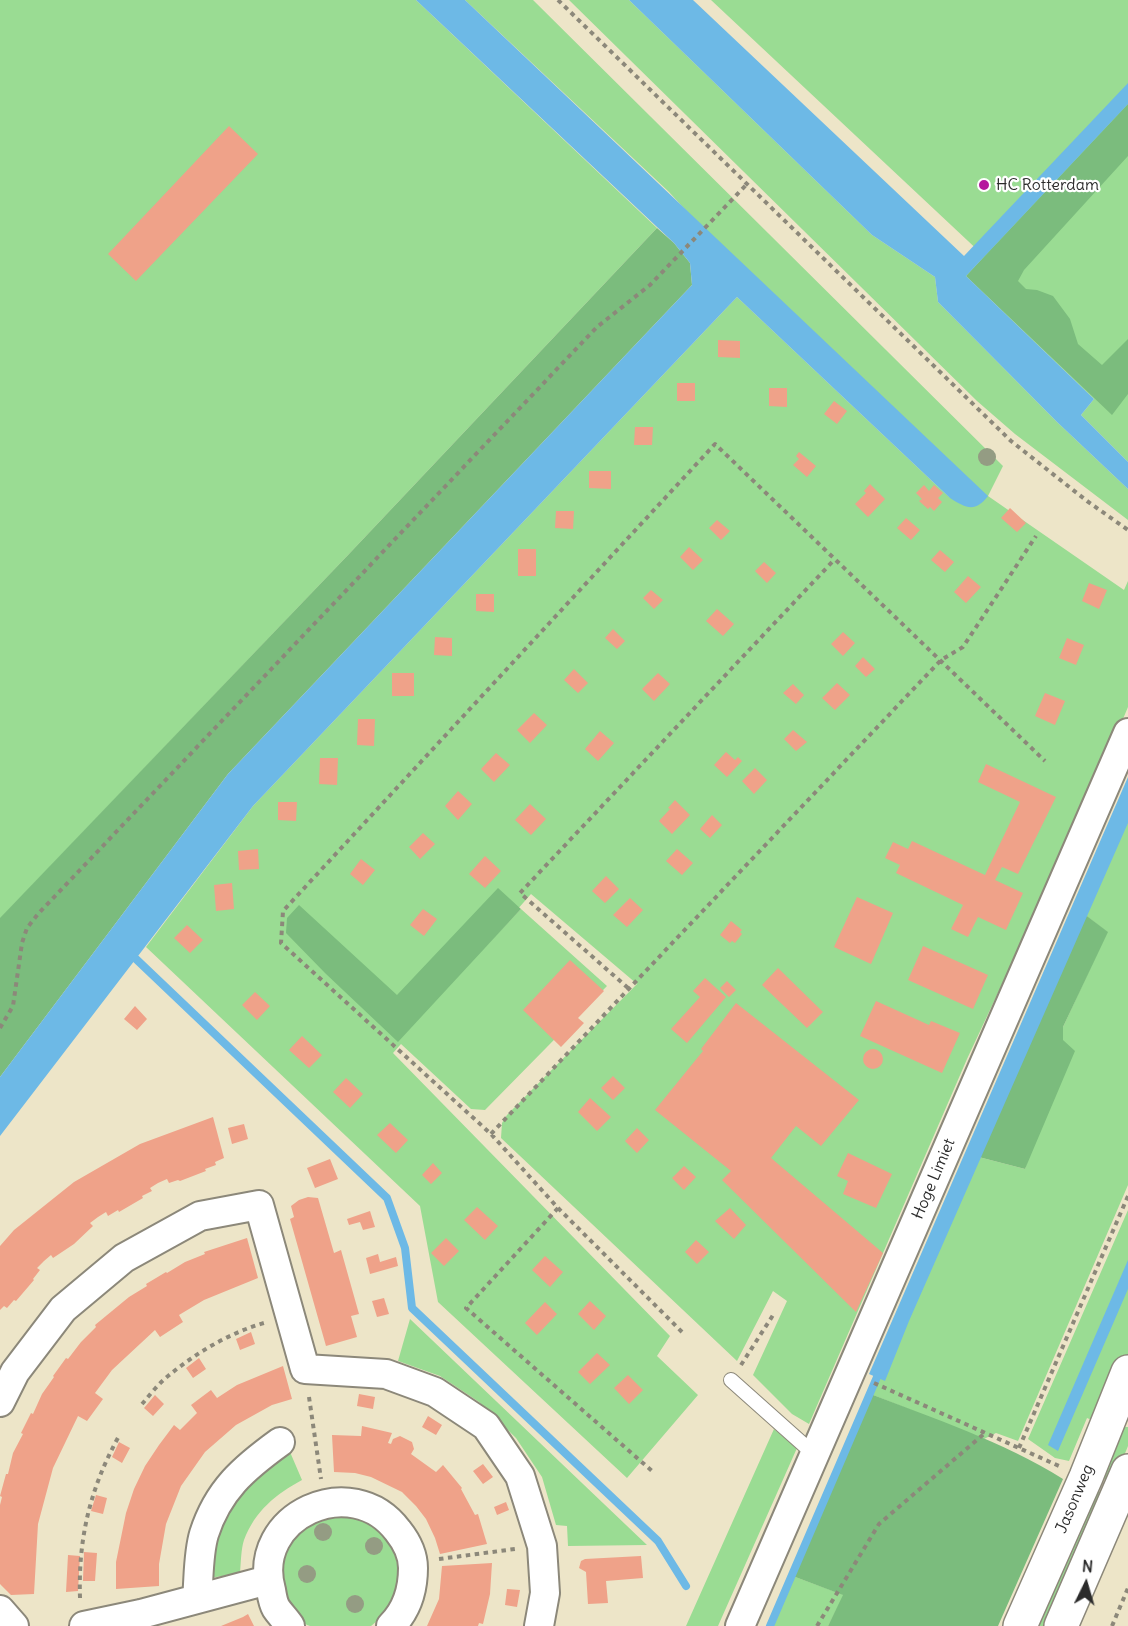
<!DOCTYPE html>
<html>
<head>
<meta charset="utf-8">
<style>
	body { margin:0 }
	#map { position:relative; width:1128px; height:1626px; overflow:hidden; background:#ede5c8; font-family:Delius,sans-serif }
	canvas { display:block }
	.north { position:absolute; left:1056px; top:1554px; width:60px; height:60px; -webkit-text-stroke:4px #fff; paint-order:stroke; rotate:5deg; font-size:16px; font-weight:700; line-height:24px; text-align:center; color:#2b2b2b }
	.north::after { content:''; display:block; margin:auto; width:21px; height:27px; background:#2b2b2b; clip-path:polygon(50% 0,100% 100%,50% 72%,0 100%) }
</style>
</head>
<body>
<div id="map">
<canvas width="1128" height="1626"></canvas>
<div class="north">N</div>
</div>
<script>
const ctx = document.querySelector('canvas').getContext('2d');
ctx.lineJoin = 'round';
function fill(path, color) {
  ctx.fillStyle = color;
  ctx.fill(path, 'evenodd');
}
function stroke(path, color, width, dash) {
  ctx.strokeStyle = color;
  ctx.lineWidth = width;
  ctx.lineCap = dash ? 'butt' : 'round';
  ctx.setLineDash(dash || []);
  ctx.stroke(path);
}
function label(font, color, halo, rows, align = 'center') {
  ctx.font = font + ' Delius,sans-serif';
  ctx.lineWidth = 4.5;
  ctx.setLineDash([]);
  ctx.textBaseline = 'middle';
  ctx.strokeStyle = halo;
  ctx.fillStyle = color;
  for (const [text, x, y, turn = 0] of rows) {
    ctx.save();
    ctx.translate(x, y);
    ctx.rotate((+turn || 0) * Math.PI / 180);
    ctx.textAlign = isNaN(turn) ? turn : align;
    if (halo) ctx.strokeText(text, 0, 0);
    ctx.fillText(text, 0, 0);
    ctx.restore();
  }
}
fill(new Path2D(`
	M 0,0 L 416,0 L 657,228 L 348,555 L 0,919 Z
	M 465,0 L 533,0 L 1003,466 L 988,496 L 1124,590 L 1128,581 L 1128,707 L 1093,790 L 967,1059 L 809,1424 L 792,1414 L 753,1375 L 787,1301 L 773,1291 L 737,1361 L 501,1138 L 502,1123 L 507,1115 L 637,984 L 531,894 L 479,953 L 521,909 L 607,986 L 485,1110 L 471,1109 L 401,1044 L 393,1053 L 670,1336 L 657,1356 L 698,1395 L 627,1478 L 438,1302 L 420,1206 L 146,947 L 253,806 L 737,297 L 950,498 L 669,192 Z
	M 569,0 L 629,0 L 872,235 L 935,277 L 938,302 L 1057,422 L 1128,489 L 1128,520 L 1015,434 L 977,401 Z
	M 711,0 L 1128,0 L 1128,462 L 1081,415 L 1094,399 L 966,276 L 984,256 Z
	M 1128,788 L 1128,1185 L 1018,1441 L 996,1433 L 984,1439 L 868,1393 L 971,1155 L 1025,1169 L 1063,1040 L 1063,1027 L 1107,932 L 1079,910 Z
	M 1128,1210 L 1128,1356 L 1099,1423 L 1087,1418 L 1069,1461 L 1055,1458 L 1028,1439 Z
	M 410,1319 L 647,1545 L 568,1546 L 567,1526 L 556,1525 L 542,1477 L 516,1438 L 479,1402 L 440,1376 L 398,1361 Z
	M 1119,1427 L 1128,1427 L 1128,1446 L 1113,1483 L 1097,1475 Z
	M 774,1429 L 797,1448 L 718,1626 L 686,1626 Z
	M 290,1452 L 302,1480 C 276,1494 255,1511 244,1540 C 241,1549 241,1562 240,1573 L 210,1578 L 212,1546 L 223,1512 L 246,1479 Z
	M 1091,1488 L 1106,1495 L 1049,1626 L 1031,1626 Z
	M 328,1513 L 369,1519 L 398,1550 L 402,1571 L 390,1610 L 371,1626 C 360,1626 319,1626 310,1626 C 281,1616 273,1557 292,1536 C 299,1528 318,1520 328,1513 Z
	M 790,1575 L 844,1595 L 828,1626 L 768,1626 Z`), '#9adc93');
fill(new Path2D(`
	M 1128,104 L 1128,156 L 1024,270 L 1018,281 L 1026,289 L 1037,290 L 1053,296 L 1070,319 L 1078,344 L 1102,365 L 1128,339 L 1128,394 L 1112,415 L 966,276 Z
	M 657,228 L 674,243 L 690,263 L 692,285 L 228,774 L 0,1077 L 0,918 L 348,555 Z
	M 498,888 L 521,909 L 398,1042 L 325,973 L 286,933 L 287,918 L 299,905 L 397,995 Z
	M 1079,910 L 1108,932 L 1063,1027 L 1063,1040 L 1075,1051 L 1025,1169 L 971,1155 Z
	M 868,1393 C 934,1419 1003,1441 1063,1479 L 998,1626 L 828,1626 L 843,1595 L 790,1575 Z`), '#7bbc7d');
fill(new Path2D(`
	M 416,0 L 465,0 L 988,496 C 975,513 966,508 950,498 L 737,297 L 253,806 L 0,1136 L 0,1077 L 228,774 L 692,285 L 690,263 L 674,243 Z
	M 629,0 L 693,0 L 964,256 L 1128,83 L 1128,104 L 966,276 L 1094,399 L 1081,415 L 1128,462 L 1128,489 L 1057,422 L 938,302 L 935,277 L 872,235 Z
	M 1128,777 L 1128,823 L 909,1321 L 885,1381 L 869,1374 Z
	M 1128,1260 L 1128,1289 L 1058,1451 L 1048,1445 Z`), '#6db9e6');
stroke(new Path2D(`
	M 136,959 L 387,1198 L 405,1248 L 412,1308 L 658,1541 L 686,1586
	M 770,1626 L 877,1377`), '#6db9e6', 8);
fill(new Path2D(`
	M 229,126 L 258,154 L 136,281 L 108,254 Z
	M 718,340 L 740,341 L 740,358 L 718,357 Z
	M 677,383 L 695,383 L 695,401 L 677,401 Z
	M 769,388 L 787,388 L 787,407 L 769,406 Z
	M 834,401 L 847,411 L 837,424 L 824,414 Z
	M 635,427 L 653,427 L 652,445 L 634,445 Z
	M 799,452 L 816,466 L 807,477 L 793,465 L 799,459 L 796,456 Z
	M 589,471 L 611,471 L 611,489 L 589,488 Z
	M 870,484 L 885,499 L 868,517 L 855,504 L 866,493 L 864,491 Z
	M 924,485 L 929,491 L 934,485 L 943,493 L 938,498 L 942,502 L 934,511 L 930,507 L 928,509 L 919,501 L 922,499 L 916,493 Z
	M 1010,508 L 1026,523 L 1017,532 L 1001,518 Z
	M 556,511 L 574,511 L 573,529 L 555,528 Z
	M 906,518 L 920,530 L 911,540 L 897,528 Z
	M 717,520 L 730,531 L 721,540 L 709,528 Z
	M 689,547 L 703,560 L 693,570 L 680,557 Z
	M 518,549 L 536,549 L 536,576 L 518,576 Z
	M 940,550 L 954,562 L 945,572 L 931,560 Z
	M 764,562 L 776,573 L 767,583 L 755,571 Z
	M 968,576 L 981,587 L 966,603 L 954,592 Z
	M 1089,583 L 1107,590 L 1099,609 L 1082,601 Z
	M 651,590 L 663,600 L 654,609 L 643,598 Z
	M 476,594 L 494,594 L 494,612 L 476,611 Z
	M 717,609 L 734,624 L 723,636 L 706,621 Z
	M 613,629 L 625,641 L 617,649 L 605,638 Z
	M 843,632 L 855,643 L 843,656 L 831,644 Z
	M 435,637 L 452,638 L 452,656 L 434,655 Z
	M 1067,638 L 1084,645 L 1076,665 L 1059,658 Z
	M 863,657 L 875,669 L 866,677 L 855,666 Z
	M 574,669 L 588,683 L 578,693 L 564,680 Z
	M 392,673 L 414,673 L 414,696 L 392,696 Z
	M 658,673 L 670,684 L 654,701 L 642,689 Z
	M 837,683 L 850,695 L 835,710 L 822,698 Z
	M 793,684 L 804,695 L 796,704 L 783,693 Z
	M 1045,693 L 1065,701 L 1055,725 L 1035,716 Z
	M 534,713 L 547,725 L 530,743 L 517,730 Z
	M 358,719 L 375,719 L 374,746 L 357,745 Z
	M 793,730 L 807,742 L 796,751 L 784,739 Z
	M 600,731 L 614,743 L 598,761 L 585,749 Z
	M 726,752 L 735,760 L 738,757 L 742,761 L 727,777 L 714,765 Z
	M 496,753 L 510,765 L 494,782 L 481,769 Z
	M 320,758 L 338,758 L 337,785 L 319,784 Z
	M 986,764 L 1056,797 L 1018,874 L 1002,867 L 995,880 L 1023,893 L 1006,930 L 978,917 L 968,937 L 951,929 L 963,905 L 896,873 L 900,865 L 885,858 L 893,842 L 908,849 L 912,841 L 985,875 L 1020,802 L 978,782 Z
	M 755,768 L 767,780 L 754,794 L 742,781 Z
	M 458,791 L 472,804 L 458,820 L 445,806 Z
	M 675,800 L 690,815 L 672,834 L 659,821 L 670,809 L 668,808 Z
	M 278,802 L 297,802 L 296,821 L 278,820 Z
	M 530,804 L 546,819 L 531,835 L 515,820 Z
	M 712,815 L 722,825 L 710,838 L 700,829 Z
	M 423,833 L 435,844 L 420,859 L 409,847 Z
	M 258,849 L 259,869 L 239,870 L 238,851 Z
	M 677,849 L 693,863 L 682,875 L 666,861 Z
	M 485,856 L 501,871 L 485,888 L 469,874 Z
	M 361,859 L 375,870 L 363,885 L 350,874 Z
	M 606,876 L 619,889 L 605,903 L 592,891 Z
	M 232,883 L 234,909 L 216,911 L 214,885 Z
	M 857,897 L 893,913 L 871,964 L 834,947 Z
	M 630,898 L 643,910 L 627,927 L 613,915 Z
	M 423,909 L 437,919 L 424,936 L 410,925 Z
	M 731,921 L 742,930 L 740,932 L 742,934 L 735,943 L 732,941 L 730,943 L 720,935 Z
	M 187,925 L 203,940 L 190,953 L 174,938 Z
	M 923,946 L 988,975 L 973,1009 L 908,980 Z
	M 570,960 L 604,991 L 578,1018 L 584,1023 L 561,1047 L 523,1010 Z
	M 778,968 L 823,1012 L 807,1028 L 762,985 Z
	M 705,978 L 726,997 L 687,1043 L 671,1029 L 700,997 L 693,991 Z
	M 727,981 L 736,990 L 729,997 L 720,988 Z
	M 255,992 L 270,1006 L 257,1020 L 242,1005 Z
	M 876,1001 L 929,1025 L 931,1021 L 960,1033 L 942,1073 L 860,1036 Z
	M 736,1003 L 859,1100 L 821,1146 L 796,1126 L 771,1158 L 883,1253 L 856,1312 L 722,1180 L 731,1171 L 655,1110 L 694,1062 L 703,1051 L 701,1049 Z
	M 135,1006 L 147,1019 L 137,1030 L 124,1019 Z
	M 302,1036 L 322,1055 L 309,1068 L 289,1050 Z
	M863 1059a10 10 0 1 1 20 0a10 10 0 1 1-20 0Z
	M 613,1076 L 625,1088 L 613,1100 L 601,1088 Z
	M 346,1078 L 363,1094 L 350,1108 L 333,1092 Z
	M 590,1098 L 611,1117 L 597,1131 L 578,1112 Z
	M 213,1117 L 224,1158 L 215,1162 L 216,1165 L 205,1169 L 206,1171 L 180,1181 L 178,1180 L 169,1183 L 167,1179 L 158,1183 L 150,1188 L 152,1191 L 142,1196 L 143,1198 L 119,1212 L 118,1210 L 108,1216 L 106,1212 L 98,1217 L 90,1223 L 93,1226 L 74,1244 L 53,1258 L 51,1255 L 44,1261 L 37,1268 L 40,1270 L 33,1279 L 34,1280 L 16,1301 L 14,1300 L 7,1308 L 4,1306 L 0,1310 L 0,1246 L 14,1230 L 74,1182 L 140,1144 Z
	M 390,1123 L 408,1140 L 396,1153 L 377,1135 Z
	M 244,1124 L 248,1139 L 232,1144 L 228,1128 Z
	M 637,1128 L 649,1140 L 637,1153 L 625,1141 Z
	M 848,1153 L 892,1174 L 876,1208 L 843,1194 L 848,1181 L 837,1176 Z
	M 330,1159 L 338,1179 L 315,1188 L 307,1168 Z
	M 433,1163 L 442,1173 L 431,1184 L 422,1175 Z
	M 684,1166 L 696,1177 L 684,1190 L 672,1178 Z
	M 308,1197 L 318,1198 L 334,1253 L 341,1250 L 359,1314 L 351,1316 L 357,1337 L 326,1346 L 290,1219 L 294,1217 L 291,1206 L 299,1200 Z
	M 477,1207 L 498,1226 L 485,1240 L 464,1220 Z
	M 730,1208 L 746,1225 L 734,1239 L 715,1221 Z
	M 370,1211 L 375,1227 L 363,1230 L 360,1222 L 349,1225 L 347,1219 Z
	M 247,1238 L 258,1278 L 204,1300 L 179,1315 L 183,1322 L 160,1337 L 155,1330 L 112,1370 L 95,1393 L 103,1399 L 87,1421 L 78,1416 L 53,1468 L 38,1524 L 34,1594 L 11,1595 L 0,1584 L 0,1505 L 2,1497 L 0,1496 L 6,1474 L 8,1474 L 13,1453 L 23,1434 L 21,1433 L 31,1413 L 33,1414 L 42,1394 L 54,1377 L 53,1376 L 66,1358 L 68,1359 L 81,1342 L 96,1327 L 95,1325 L 129,1297 L 147,1286 L 146,1284 L 166,1272 L 167,1273 L 185,1262 L 205,1254 L 204,1252 Z
	M 446,1238 L 459,1251 L 444,1266 L 431,1253 Z
	M 696,1240 L 709,1252 L 697,1264 L 685,1252 Z
	M 378,1254 L 380,1262 L 396,1257 L 398,1266 L 370,1274 L 366,1258 Z
	M 545,1256 L 563,1272 L 550,1287 L 532,1270 Z
	M 384,1298 L 389,1314 L 377,1317 L 372,1301 Z
	M 590,1301 L 606,1316 L 594,1330 L 578,1314 Z
	M 545,1302 L 557,1314 L 537,1335 L 525,1323 Z
	M 251,1332 L 255,1344 L 240,1350 L 236,1339 Z
	M 597,1353 L 610,1365 L 590,1384 L 578,1372 Z
	M 199,1358 L 206,1369 L 193,1378 L 186,1368 Z
	M 283,1366 L 292,1399 L 272,1405 L 236,1425 L 205,1452 L 181,1486 L 166,1524 L 159,1564 L 159,1586 L 116,1589 L 116,1562 L 126,1513 L 134,1489 L 145,1466 L 159,1445 L 174,1425 L 180,1430 L 197,1413 L 191,1405 L 211,1390 L 217,1398 L 237,1385 Z
	M 628,1375 L 643,1390 L 629,1404 L 614,1388 Z
	M 359,1394 L 375,1397 L 373,1409 L 357,1406 Z
	M 155,1395 L 164,1404 L 153,1416 L 144,1408 Z
	M 428,1416 L 442,1425 L 436,1435 L 422,1427 Z
	M 362,1426 L 392,1433 L 388,1443 L 391,1444 L 393,1439 L 400,1436 L 412,1442 L 414,1449 L 411,1454 L 436,1472 L 443,1465 L 462,1488 L 461,1489 L 475,1515 L 478,1514 L 487,1544 L 440,1554 L 435,1538 L 426,1519 L 416,1506 L 402,1492 L 371,1477 L 355,1473 L 334,1472 L 332,1435 L 361,1436 Z
	M 119,1442 L 130,1448 L 122,1463 L 112,1457 Z
	M 483,1464 L 493,1477 L 483,1484 L 473,1471 Z
	M 96,1495 L 107,1498 L 103,1514 L 91,1511 Z
	M 506,1502 L 509,1510 L 497,1515 L 494,1507 Z
	M 84,1552 L 97,1553 L 95,1581 L 83,1581 Z
	M 68,1555 L 80,1556 L 78,1591 L 66,1592 Z
	M 641,1556 L 643,1578 L 606,1581 L 608,1603 L 588,1604 L 586,1572 L 579,1568 L 581,1561 L 585,1559 Z
	M 492,1563 L 490,1594 L 483,1624 L 479,1623 L 478,1626 L 427,1626 L 439,1599 L 442,1566 Z
	M 507,1589 L 520,1590 L 517,1607 L 505,1605 Z
	M 248,1614 L 254,1626 L 221,1626 L 243,1617 Z`), '#efa289');
const service = new Path2D(`
	M 731,1380 L 814,1454`);
const minor = new Path2D(`
	M 0,1402 L 15,1372 L 63,1309 L 124,1258 L 200,1216 L 259,1205 L 305,1369 L 386,1374 L 435,1392 L 486,1426 L 520,1476 L 542,1546 L 545,1593 L 539,1626
	M 197,1599 C 199,1578 198,1554 204,1534 C 218,1490 244,1468 280,1442
	M 0,1610 L 14,1626
	M 84,1626 L 141,1614 L 268,1580
	M 290,1626 C 286,1620 280,1614 276,1608 C 273,1603 272,1596 271,1590 C 250,1516 352,1469 398,1531 C 406,1541 413,1555 413,1568 C 413,1590 407,1610 391,1626
	M 740,1626 L 1128,733`);
const tertiary = new Path2D(`
	M 1020,1626 L 1086,1477 L 1128,1372
	M 1061,1626 L 1128,1471`);
stroke(service, '#8c887a', 16);
stroke(minor, '#8c887a', 32);
stroke(tertiary, '#8c887a', 36);
stroke(new Path2D(`
	M 558,0 L 1011,441 L 1087,501 L 1128,530
	M 628,988 L 520,893 L 834,560
	M 0,1028 L 13,1006 L 22,943 L 27,928 L 38,914 L 597,327 L 650,285 L 746,185
	M 491,1134 L 941,660 L 963,647 L 1036,536
	M 558,1208 L 466,1308 L 652,1471
	M 682,1332 L 558,1208 L 491,1134 L 281,943 L 283,911 L 715,444 L 1045,761
	M 741,1365 L 775,1312
	M 874,1383 L 1059,1466
	M 309,1397 L 321,1479
	M 142,1404 C 150,1395 158,1384 168,1376 C 196,1353 229,1333 264,1323
	M 1019,1448 L 1128,1196
	M 439,1559 L 515,1549
	M 80,1598 C 78,1539 90,1488 119,1436
	M 817,1626 L 879,1524 L 985,1433
	M 1112,1626 L 1128,1588`), '#8c887a', 4, [4.5, 4.5]);
stroke(service, '#fff', 14);
stroke(minor, '#fff', 28);
stroke(tertiary, '#fff', 33);
ctx.fillStyle = '#949c83';
for (const [x, y] of [
	[987,457],
	[323,1532],
	[374,1546],
	[307,1574],
	[355,1604]
]) {
  ctx.beginPath();
  ctx.arc(x, y, 9, 0, 2 * Math.PI);
  ctx.fill();
}
for (const [x, y, r, color] of [
	[984,185,6,"#b5179e"]
]) {
  const dot = new Path2D();
  dot.arc(x, y, r, 0, 2 * Math.PI);
  ctx.fillStyle = color;
  ctx.fill(dot);
  stroke(dot, '#fff', 2);
}
label('16px', '#2b2b2b', '#fff', [
	["HC Rotterdam",996,185]
], 'left');
label('16px', '#2b2b2b', '#fff', [
	["Hoge Limiet",934,1179,-67],
	["Jasonweg",1075,1499,-67]
]);
</script>
</body>
</html>
